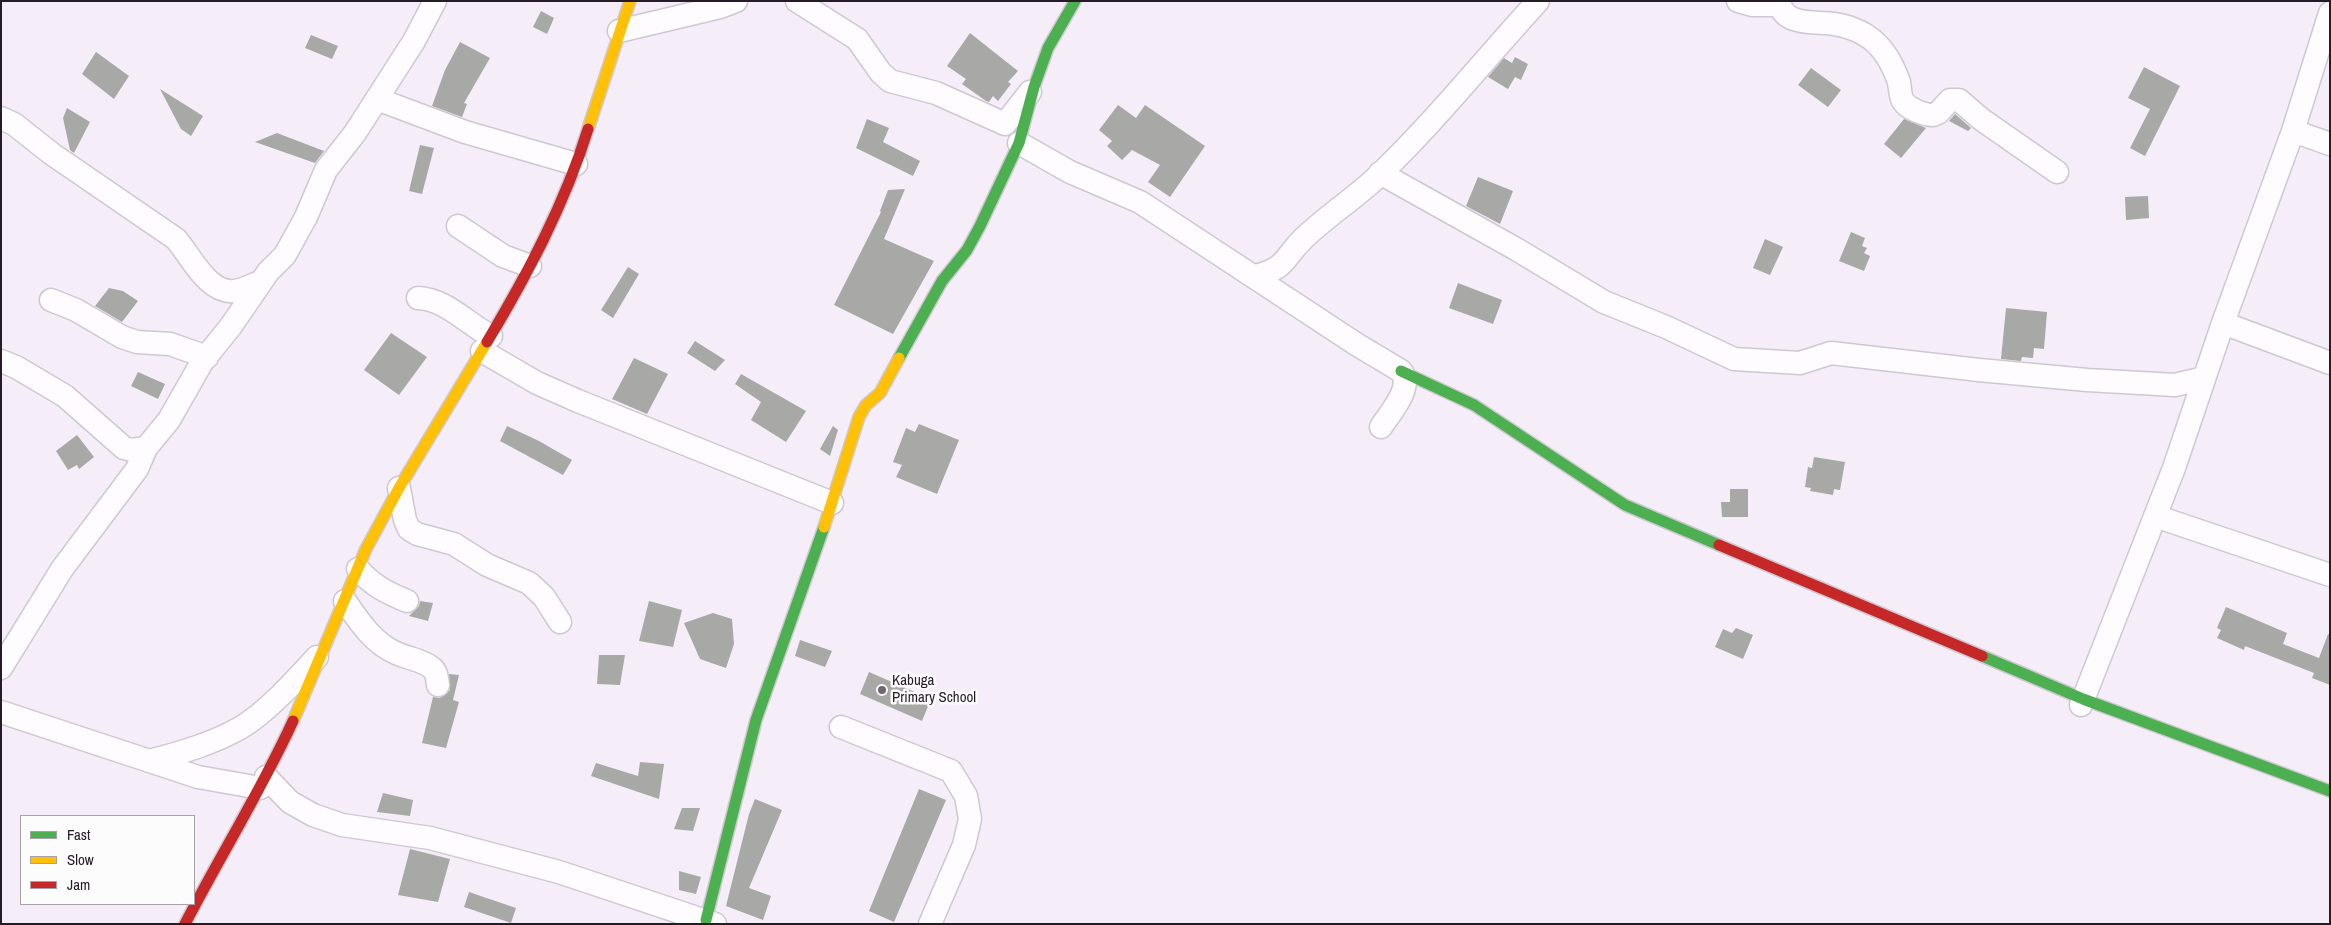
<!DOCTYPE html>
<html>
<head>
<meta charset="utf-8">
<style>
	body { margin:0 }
	#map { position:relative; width:2331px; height:925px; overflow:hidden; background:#f5eef8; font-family:"Archivo Narrow",sans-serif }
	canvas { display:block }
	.frame { position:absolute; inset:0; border:2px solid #251c28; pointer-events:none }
	.legend { position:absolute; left:20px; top:815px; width:175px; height:90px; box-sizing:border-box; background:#fcfcfc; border:1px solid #a6a2a7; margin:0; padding:6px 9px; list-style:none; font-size:15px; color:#251c28 }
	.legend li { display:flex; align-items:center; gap:10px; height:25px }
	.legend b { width:25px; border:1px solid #a6a2a7 }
</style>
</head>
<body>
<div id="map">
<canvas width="2331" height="925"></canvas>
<div class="frame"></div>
<ul class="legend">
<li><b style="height:6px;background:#4caf50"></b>Fast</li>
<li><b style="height:6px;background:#ffc107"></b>Slow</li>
<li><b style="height:6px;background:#c62828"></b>Jam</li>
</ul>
</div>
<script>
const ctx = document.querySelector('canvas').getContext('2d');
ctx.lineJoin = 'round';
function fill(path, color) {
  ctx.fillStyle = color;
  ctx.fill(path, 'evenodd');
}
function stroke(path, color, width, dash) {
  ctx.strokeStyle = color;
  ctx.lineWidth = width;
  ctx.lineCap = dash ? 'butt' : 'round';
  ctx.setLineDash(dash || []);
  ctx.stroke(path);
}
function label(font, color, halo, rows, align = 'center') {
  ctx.font = font + ' "Archivo Narrow",sans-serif';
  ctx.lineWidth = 5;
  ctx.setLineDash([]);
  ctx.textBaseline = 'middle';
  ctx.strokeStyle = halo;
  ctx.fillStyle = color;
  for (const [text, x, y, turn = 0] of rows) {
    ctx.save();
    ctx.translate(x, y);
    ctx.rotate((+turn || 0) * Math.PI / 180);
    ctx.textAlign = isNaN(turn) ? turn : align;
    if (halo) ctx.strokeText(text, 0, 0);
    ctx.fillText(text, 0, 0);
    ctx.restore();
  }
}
fill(new Path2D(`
	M 541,11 L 554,18 L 547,34 L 533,27 Z
	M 970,33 L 1018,71 L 1008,82 L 1011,84 L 998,101 L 993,96 L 989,102 L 986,101 L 962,84 L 966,79 L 947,66 Z
	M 311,35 L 338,46 L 332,59 L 305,48 Z
	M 460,42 L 490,58 L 464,103 L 467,104 L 462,117 L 432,106 L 445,70 Z
	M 96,52 L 129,76 L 114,99 L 82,74 Z
	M 1515,57 L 1528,64 L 1521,80 L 1515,77 L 1508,89 L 1488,77 L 1504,58 L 1512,63 Z
	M 2144,67 L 2180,86 L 2145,156 L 2130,148 L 2150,109 L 2128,98 Z
	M 1811,68 L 1841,90 L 1828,107 L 1798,85 Z
	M 160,89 L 203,116 L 191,136 L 181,129 Z
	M 1118,105 L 1136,118 L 1145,105 L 1205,146 L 1170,197 L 1148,182 L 1160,165 L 1132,150 L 1122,160 L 1107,146 L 1112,141 L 1099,130 Z
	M 67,108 L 90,122 L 74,153 L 70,150 L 63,118 Z
	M 1955,114 L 1971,128 L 1968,131 L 1949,121 Z
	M 867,119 L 889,128 L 883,142 L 920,161 L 913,176 L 856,148 Z
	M 1904,119 L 1926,128 L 1901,158 L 1884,144 Z
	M 277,133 L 324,151 L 315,163 L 255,142 Z
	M 420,145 L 434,148 L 422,194 L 409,191 Z
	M 1478,177 L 1513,191 L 1500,224 L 1466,206 Z
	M 905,189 L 884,239 L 934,261 L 893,334 L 834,305 L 881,212 L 880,211 L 888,190 Z
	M 2148,196 L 2149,218 L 2126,220 L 2125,197 Z
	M 1851,232 L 1865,238 L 1862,246 L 1867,248 L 1864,253 L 1870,256 L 1864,271 L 1839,261 Z
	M 1765,239 L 1783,247 L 1770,275 L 1753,268 Z
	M 628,267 L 639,274 L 613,318 L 601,310 Z
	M 1458,283 L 1502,300 L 1493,324 L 1449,308 Z
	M 109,288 L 123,291 L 138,301 L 122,322 L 95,306 Z
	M 2006,308 L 2047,312 L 2044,349 L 2034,348 L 2033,358 L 2022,357 L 2021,361 L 2001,359 Z
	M 391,333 L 427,357 L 399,395 L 364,370 Z
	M 695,341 L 725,360 L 715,371 L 687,353 Z
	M 634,358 L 668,374 L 647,414 L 612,399 Z
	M 138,372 L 165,384 L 158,399 L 131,386 Z
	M 741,374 L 806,411 L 786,442 L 751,420 L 761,402 L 735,384 Z
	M 919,424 L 959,440 L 937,494 L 896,477 L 902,465 L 893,462 L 906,428 L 915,432 Z
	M 507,426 L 539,441 L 572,460 L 563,475 L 500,441 Z
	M 833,426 L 838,430 L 830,456 L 820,449 Z
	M 77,435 L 94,457 L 79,469 L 77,465 L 68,470 L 56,451 Z
	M 1814,457 L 1845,462 L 1840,490 L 1834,489 L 1833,495 L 1810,491 L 1811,488 L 1805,487 L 1808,467 L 1812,468 Z
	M 1730,489 L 1748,489 L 1748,517 L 1722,517 L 1721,502 L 1730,502 Z
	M 420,601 L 433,603 L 428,621 L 409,616 L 419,606 Z
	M 649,601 L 682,610 L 673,647 L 639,641 Z
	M 2226,607 L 2287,633 L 2283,644 L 2319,658 L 2328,634 L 2330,635 L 2330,685 L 2312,678 L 2314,673 L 2245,646 L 2244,650 L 2217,638 L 2221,630 L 2217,628 Z
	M 713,613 L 732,619 L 734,644 L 726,668 L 700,659 L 684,623 Z
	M 1736,628 L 1753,635 L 1743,659 L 1715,647 L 1723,629 L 1732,633 Z
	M 800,640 L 832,651 L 825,667 L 795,656 Z
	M 599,655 L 625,655 L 620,685 L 597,684 Z
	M 869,672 L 931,699 L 922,721 L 860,694 Z
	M 449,674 L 459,675 L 453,700 L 459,702 L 446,748 L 422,743 L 433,697 L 440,698 L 450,690 Z
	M 640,762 L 664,764 L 659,799 L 591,776 L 596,763 L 638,776 Z
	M 919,789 L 946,800 L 894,922 L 869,911 Z
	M 383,793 L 413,800 L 410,816 L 377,812 Z
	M 755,799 L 782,810 L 749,888 L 771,896 L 763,920 L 726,906 L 749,814 Z
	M 682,808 L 700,808 L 693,831 L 674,829 Z
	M 410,849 L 450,859 L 438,902 L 398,895 Z
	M 679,871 L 701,877 L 696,894 L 679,890 Z
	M 469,892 L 516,908 L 511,923 L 464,907 Z`), '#a8a8a7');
const street = new Path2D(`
	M 797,1 L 857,39 L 881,73 L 890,81 L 936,93 L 1005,124 L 1030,92
	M 1738,1 L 1752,5 L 1780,5
	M 1779,1 C 1783,27 1816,21 1834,24 C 1844,25 1858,30 1867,36 C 1883,46 1893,65 1899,82 C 1900,88 1900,96 1903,101 C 1908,109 1924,115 1933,115 L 1938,113 L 1950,100 L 1959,100 L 1981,119 L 2057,172
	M 619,31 L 720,7 L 736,1
	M 377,99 L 465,132 L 576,164
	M 1,118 L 14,124 L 52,154 L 176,239 C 190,255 208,294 234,291 C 243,290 252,285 260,282
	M 2293,131 L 2330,144
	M 1019,143 L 1070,172 L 1140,202 L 1356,344 L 1401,371 C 1414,387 1390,413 1381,427
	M 1380,173 L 1516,249 L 1604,302 L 1666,327 L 1734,359 L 1800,363 L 1831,353 L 1979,370 L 2087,380 L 2175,385 L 2204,378
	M 458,226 L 503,256 L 530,266
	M 1255,276 C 1289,267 1282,259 1304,238 C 1326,217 1352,200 1374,180 C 1433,124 1484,60 1538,1
	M 418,298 C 446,299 467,324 491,336
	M 51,300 L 76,310 L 122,337 L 137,342 L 170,344 L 207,357
	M 2223,323 L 2330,363
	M 482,351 L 537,383 L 578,401 L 832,503
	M 1,361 L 16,367 L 65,396 L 124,448 L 131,450 L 146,448
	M 399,488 L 405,520 L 409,529 L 417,534 L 454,544 L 487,565 L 529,583 L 544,597 L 560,622
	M 2155,516 L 2330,575
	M 358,569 C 372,585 387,593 407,601
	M 345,601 C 358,620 373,643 396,653 C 406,658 423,660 432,668 C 437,672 437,679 438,685
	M 1,668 L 62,569 L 137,469 L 146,448 L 169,420 L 202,362 L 231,326 L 268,272 L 285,255 L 306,217 L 326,170 L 355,133 L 414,41 L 435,1
	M 2081,705 L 2174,468 L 2223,323 L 2293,131 L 2330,13
	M 1,712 L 198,777 L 260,788
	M 841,727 L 951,771 L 966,796 L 970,819 L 964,845 L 930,924
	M 149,761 C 180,753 212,744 240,728 C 266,713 297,679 317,657
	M 266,777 L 290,802 L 313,815 L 342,825 L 430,838 L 559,872 L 715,924`);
const fast = new Path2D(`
	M 899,358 L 942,281 L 967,250 L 980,226 L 1019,143 L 1034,87 L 1048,48 L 1075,1
	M 1401,371 L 1474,405 L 1625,505 L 1719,545
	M 1982,656 L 2083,699 L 2330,791
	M 706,920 L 756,720 L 824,527`);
const slow = new Path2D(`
	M 588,129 L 630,1
	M 824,527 L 859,417 L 866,405 L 880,393 L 899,358
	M 293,721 L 366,549 L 399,488 L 487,342`);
const jam = new Path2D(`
	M 487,342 C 527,275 565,204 588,129
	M 1719,545 L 1982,656
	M 185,924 C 220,856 261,791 293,721`);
stroke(street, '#cec8d2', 25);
stroke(fast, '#cec8d2', 14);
stroke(slow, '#cec8d2', 14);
stroke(jam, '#cec8d2', 14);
stroke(street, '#fefcfe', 22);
stroke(fast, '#4caf50', 11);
stroke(slow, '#ffc107', 11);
stroke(jam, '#c62828', 11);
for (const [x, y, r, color] of [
	[882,690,5,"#6e6671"]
]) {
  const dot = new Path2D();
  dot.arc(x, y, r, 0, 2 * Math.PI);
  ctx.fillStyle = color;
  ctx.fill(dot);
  stroke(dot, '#fcfcfc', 2);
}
label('15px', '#251c28', '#fcfcfc', [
	["Kabuga",892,681],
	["Primary School",892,698]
], 'left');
</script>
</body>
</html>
